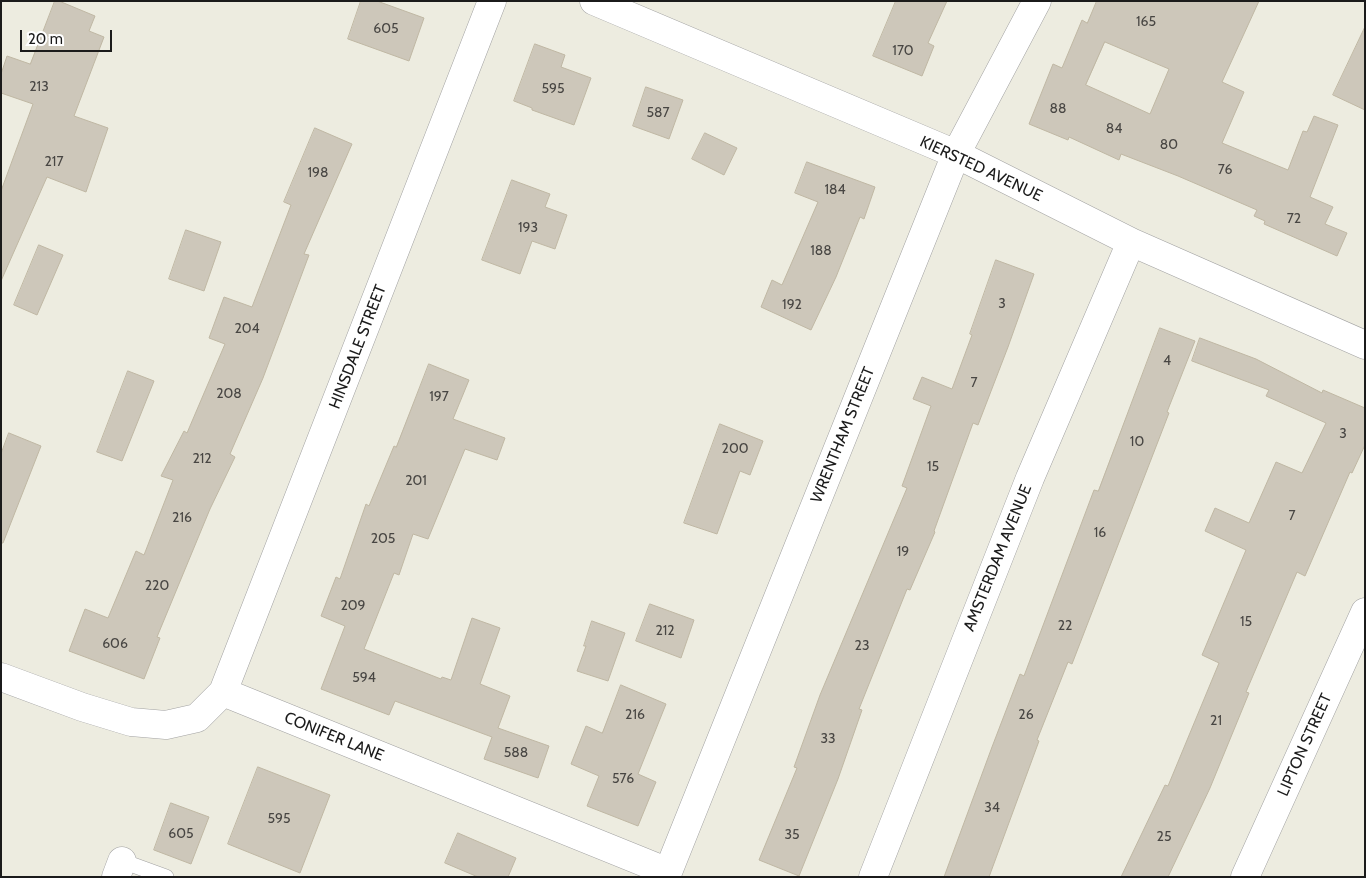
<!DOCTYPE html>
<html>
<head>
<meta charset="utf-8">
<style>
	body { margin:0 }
	#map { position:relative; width:1366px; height:878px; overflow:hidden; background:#edece0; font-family:Cabin,sans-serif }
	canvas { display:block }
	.frame { position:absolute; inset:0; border:2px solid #1b1b1b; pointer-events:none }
	.scale { position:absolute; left:20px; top:30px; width:92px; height:22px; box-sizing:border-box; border:2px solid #1b1b1b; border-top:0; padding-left:6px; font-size:15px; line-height:18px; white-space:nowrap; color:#1b1b1b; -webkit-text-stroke:4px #fff; paint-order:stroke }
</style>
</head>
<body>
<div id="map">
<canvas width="1366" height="878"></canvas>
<div class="frame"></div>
<div class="scale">20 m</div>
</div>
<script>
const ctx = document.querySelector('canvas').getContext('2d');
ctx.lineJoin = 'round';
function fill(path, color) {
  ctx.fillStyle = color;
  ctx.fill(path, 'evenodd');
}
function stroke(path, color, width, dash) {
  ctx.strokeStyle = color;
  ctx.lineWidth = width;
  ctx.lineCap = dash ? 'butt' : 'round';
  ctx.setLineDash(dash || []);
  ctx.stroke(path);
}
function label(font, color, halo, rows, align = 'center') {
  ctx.font = font + ' Cabin,sans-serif';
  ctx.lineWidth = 5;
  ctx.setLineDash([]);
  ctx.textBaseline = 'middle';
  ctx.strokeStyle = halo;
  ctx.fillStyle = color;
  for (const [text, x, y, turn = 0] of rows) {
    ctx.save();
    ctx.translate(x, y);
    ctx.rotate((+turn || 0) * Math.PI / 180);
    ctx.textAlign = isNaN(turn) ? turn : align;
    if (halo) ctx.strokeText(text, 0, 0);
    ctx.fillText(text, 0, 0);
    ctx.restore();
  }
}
const building = new Path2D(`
	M 55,1 L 59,1 L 95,16 L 89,31 L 104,37 L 74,116 L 108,128 L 86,192 L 47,177 L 1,281 L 1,191 L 33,104 L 1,93 L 1,74 L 7,56 L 30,64 Z
	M 361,1 L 377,1 L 424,18 L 409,61 L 348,39 Z
	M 896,1 L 947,1 L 928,43 L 934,46 L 922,76 L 873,56 Z
	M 1097,1 L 1259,1 L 1222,82 L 1244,92 L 1222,143 L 1288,170 L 1303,131 L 1307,132 L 1314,116 L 1338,125 L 1310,197 L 1333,207 L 1325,224 L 1347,233 L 1337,256 L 1264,224 L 1265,221 L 1254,216 L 1257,210 L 1178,176 L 1121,154 L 1119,160 L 1069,137 L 1068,140 L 1029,124 L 1053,64 L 1062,68 L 1082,20 L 1087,23 ZM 1105,42 L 1169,69 L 1150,114 L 1086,85 Z
	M 1365,27 L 1365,110 L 1333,95 Z
	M 535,44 L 565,55 L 561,67 L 591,78 L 574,125 L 532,110 L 532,108 L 514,101 Z
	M 646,87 L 683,100 L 669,139 L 633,126 Z
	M 315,128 L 352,144 L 304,254 L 309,255 L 263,378 L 230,454 L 235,457 L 210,509 L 157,637 L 160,638 L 144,679 L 69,651 L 85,609 L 108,618 L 136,551 L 144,555 L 173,480 L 161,476 L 184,431 L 187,433 L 225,344 L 209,338 L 224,297 L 252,307 L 291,205 L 284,202 Z
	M 705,133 L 737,148 L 724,175 L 692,159 Z
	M 807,162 L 875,187 L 864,219 L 860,217 L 836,277 L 811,330 L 761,307 L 772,280 L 782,285 L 818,202 L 795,193 Z
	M 512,180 L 550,194 L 545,207 L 567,215 L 555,249 L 532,241 L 520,274 L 482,260 Z
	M 186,230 L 221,242 L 204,291 L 169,279 Z
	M 39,245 L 63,255 L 37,315 L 14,305 Z
	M 996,260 L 1034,274 L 1008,347 L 978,425 L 973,423 L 934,531 L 935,532 L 910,590 L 907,589 L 859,709 L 862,710 L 838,779 L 799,876 L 759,860 L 797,768 L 794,767 L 820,695 L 907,488 L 902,486 L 931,406 L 913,399 L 922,377 L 952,389 L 972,335 L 970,334 Z
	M 1160,328 L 1195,341 L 1167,412 L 1169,413 L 1072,664 L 1068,662 L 1037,740 L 1039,741 L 989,877 L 944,877 L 992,747 L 1020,674 L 1024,676 L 1094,490 L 1098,491 Z
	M 1200,338 L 1256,359 L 1322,393 L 1323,390 L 1365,408 L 1365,445 L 1352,473 L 1350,472 L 1305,576 L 1297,572 L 1246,692 L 1249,693 L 1210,788 L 1168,877 L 1121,877 L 1165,785 L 1168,786 L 1219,663 L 1202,655 L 1246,550 L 1205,531 L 1215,508 L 1249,523 L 1276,462 L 1302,473 L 1326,423 L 1266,396 L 1269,390 L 1192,361 Z
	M 429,364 L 469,380 L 453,419 L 505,438 L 497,460 L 465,449 L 428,539 L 413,534 L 399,575 L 394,573 L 364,649 L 441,679 L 442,677 L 451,680 L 472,618 L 500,628 L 480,684 L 510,696 L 498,728 L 549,746 L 538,778 L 484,759 L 492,737 L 395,701 L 389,715 L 321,689 L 345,626 L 321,616 L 336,577 L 340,579 L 366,504 L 369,506 L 394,446 L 396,447 Z
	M 128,371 L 154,381 L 122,461 L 97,452 Z
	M 720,424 L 763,441 L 750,475 L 740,471 L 717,534 L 684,523 Z
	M 9,433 L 41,446 L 3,543 L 1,543 L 1,454 Z
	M 650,604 L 694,620 L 681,658 L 636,641 Z
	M 592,621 L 625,633 L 608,681 L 577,671 L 586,646 L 584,646 Z
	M 621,685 L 666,704 L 638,774 L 656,782 L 638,826 L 587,806 L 599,776 L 571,764 L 586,726 L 602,733 Z
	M 258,767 L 330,795 L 300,873 L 228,844 Z
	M 171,803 L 209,817 L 191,864 L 154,850 Z
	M 458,833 L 516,858 L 508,877 L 478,877 L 445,863 Z`);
fill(building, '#cdc7ba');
stroke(building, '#bfb7a3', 1);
const lane = new Path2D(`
	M 122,861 L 166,877`);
const street = new Path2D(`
	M 594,1 L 956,154 L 1131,242 L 1365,345
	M 1,677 L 82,707 L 131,722 L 166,725 L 197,718 L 223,692 L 492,1
	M 223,692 L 668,872
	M 116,877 L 122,861
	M 666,877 L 956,154 L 1037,1
	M 873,877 L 1030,478 L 1131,242
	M 1245,877 L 1365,612`);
stroke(lane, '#a2a2a2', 16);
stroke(street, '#a2a2a2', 29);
stroke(lane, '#fff', 15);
stroke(street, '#fff', 28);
label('14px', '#484643', null, [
	["165",1146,22],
	["605",386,29],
	["170",903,51],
	["213",39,87],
	["595",553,89],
	["88",1058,109],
	["587",658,113],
	["84",1114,129],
	["80",1169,145],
	["217",54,162],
	["76",1225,170],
	["198",318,173],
	["184",835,190],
	["72",1294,219],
	["193",528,228],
	["188",821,251],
	["3",1002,304],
	["192",792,305],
	["204",247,329],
	["4",1167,361],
	["7",974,383],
	["208",229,394],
	["197",439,397],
	["3",1343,434],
	["10",1137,442],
	["200",735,449],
	["212",202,459],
	["15",933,467],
	["201",416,481],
	["7",1292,516],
	["216",182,518],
	["16",1100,533],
	["205",383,539],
	["19",903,552],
	["220",157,586],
	["209",353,606],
	["15",1246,622],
	["22",1065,626],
	["212",665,631],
	["606",115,644],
	["23",862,646],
	["594",364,678],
	["216",635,715],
	["26",1026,715],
	["21",1216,721],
	["33",828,739],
	["588",516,753],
	["576",623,779],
	["34",992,808],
	["595",279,819],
	["605",181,834],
	["35",792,835],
	["25",1164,837]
]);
label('16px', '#1b1b1b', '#fff', [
	["KIERSTED AVENUE",981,169,25],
	["HINSDALE STREET",358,347,-69],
	["WRENTHAM STREET",843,435,-68],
	["AMSTERDAM AVENUE",998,558,-68],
	["CONIFER LANE",334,737,22],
	["LIPTON STREET",1305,745,-66]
]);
</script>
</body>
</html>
